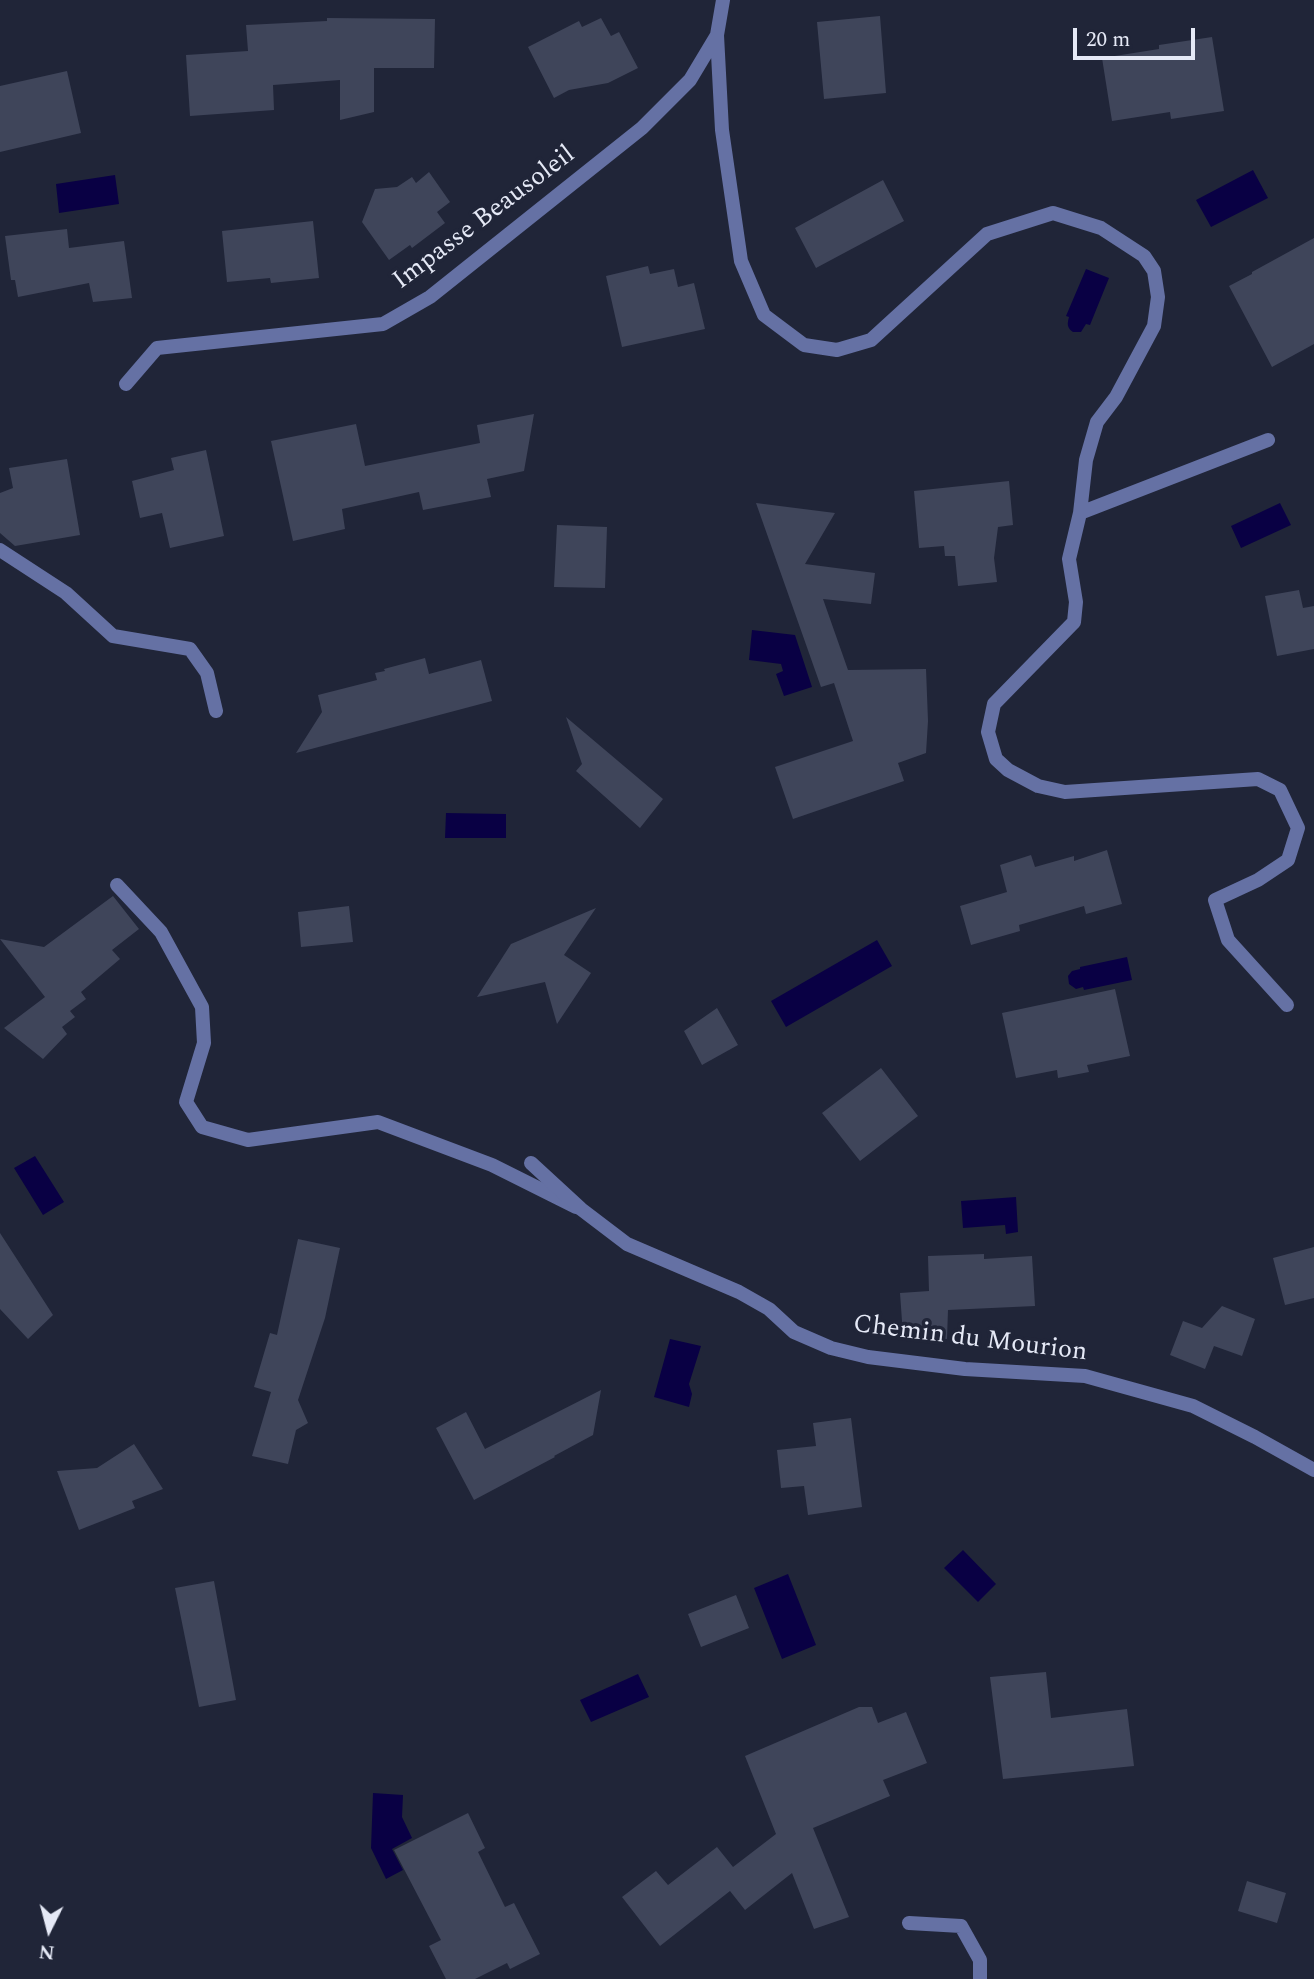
<!DOCTYPE html>
<html>
<head>
<meta charset="utf-8">
<style>
	body { margin:0 }
	#map { position:relative; width:1314px; height:1979px; overflow:hidden; background:#202538; font-family:Spectral,serif }
	canvas { display:block }
	.north { position:absolute; left:14px; top:1895px; width:70px; height:70px; -webkit-text-stroke:5px #202538; paint-order:stroke; rotate:186deg; font-size:19px; font-weight:700; line-height:28px; text-align:center; color:#e5e9f6 }
	.north::after { content:''; display:block; margin:auto; width:24px; height:32px; background:#e5e9f6; clip-path:polygon(50% 0,100% 100%,50% 72%,0 100%) }
	.scale { position:absolute; left:1073px; top:28px; width:122px; height:32px; box-sizing:border-box; border:4px solid #e5e9f6; border-top:0; padding-left:9px; font-size:21px; line-height:24px; white-space:nowrap; color:#e5e9f6; -webkit-text-stroke:5px #202538; paint-order:stroke }
</style>
</head>
<body>
<div id="map">
<canvas width="1314" height="1979"></canvas>
<div class="north">N</div>
<div class="scale">20 m</div>
</div>
<script>
const ctx = document.querySelector('canvas').getContext('2d');
ctx.lineJoin = 'round';
function fill(path, color) {
  ctx.fillStyle = color;
  ctx.fill(path, 'evenodd');
}
function stroke(path, color, width, dash) {
  ctx.strokeStyle = color;
  ctx.lineWidth = width;
  ctx.lineCap = dash ? 'butt' : 'round';
  ctx.setLineDash(dash || []);
  ctx.stroke(path);
}
function label(font, color, halo, rows, align = 'center') {
  ctx.font = font + ' Spectral,serif';
  ctx.lineWidth = 7;
  ctx.setLineDash([]);
  ctx.textBaseline = 'middle';
  ctx.strokeStyle = halo;
  ctx.fillStyle = color;
  for (const [text, x, y, turn = 0] of rows) {
    ctx.save();
    ctx.translate(x, y);
    ctx.rotate((+turn || 0) * Math.PI / 180);
    ctx.textAlign = isNaN(turn) ? turn : align;
    if (halo) ctx.strokeText(text, 0, 0);
    ctx.fillText(text, 0, 0);
    ctx.restore();
  }
}
fill(new Path2D(`
	M 1253,170 L 1268,198 L 1211,227 L 1196,200 Z
	M 115,175 L 119,204 L 59,213 L 56,184 Z
	M 1086,269 L 1109,278 L 1090,325 L 1086,324 L 1081,332 L 1073,332 C 1067,328 1067,324 1069,317 L 1066,316 Z
	M 1280,503 L 1291,525 L 1241,548 L 1231,526 Z
	M 752,630 L 795,635 L 812,687 L 784,696 L 776,674 L 783,671 L 781,664 L 749,660 Z
	M 446,813 L 506,814 L 506,838 L 445,838 Z
	M 877,940 L 892,966 L 786,1027 L 771,1001 Z
	M 1127,957 L 1132,980 L 1084,990 L 1083,987 L 1076,989 L 1069,984 L 1068,976 L 1072,971 L 1080,969 L 1080,967 Z
	M 35,1156 L 64,1202 L 43,1215 L 14,1168 Z
	M 1016,1197 L 1018,1232 L 1006,1234 L 1005,1225 L 963,1228 L 961,1201 Z
	M 670,1339 L 701,1346 L 689,1384 L 692,1394 L 689,1407 L 654,1397 Z
	M 963,1550 L 996,1584 L 978,1602 L 944,1568 Z
	M 788,1574 L 816,1645 L 782,1659 L 754,1588 Z
	M 638,1674 L 649,1697 L 591,1722 L 580,1700 Z
	M 373,1793 L 403,1795 L 402,1817 L 412,1838 L 392,1849 L 403,1870 L 386,1879 L 371,1848 Z`), '#090044');
fill(new Path2D(`
	M 880,16 L 886,93 L 824,99 L 817,22 Z
	M 327,18 L 435,19 L 434,68 L 374,68 L 374,112 L 340,120 L 340,80 L 273,85 L 274,110 L 190,116 L 186,55 L 248,51 L 246,25 L 327,21 Z
	M 601,18 L 611,36 L 619,32 L 638,68 L 608,83 L 569,90 L 554,98 L 528,47 L 579,21 L 582,27 Z
	M 1212,37 L 1224,111 L 1171,119 L 1170,112 L 1112,121 L 1102,58 L 1159,49 L 1159,45 Z
	M 67,71 L 81,133 L 0,152 L 0,86 Z
	M 429,172 L 450,202 L 437,212 L 445,223 L 412,248 L 410,245 L 389,260 L 362,222 L 375,189 L 397,187 L 412,177 L 416,183 Z
	M 883,180 L 904,221 L 816,268 L 795,228 Z
	M 313,221 L 319,278 L 271,283 L 270,278 L 227,282 L 222,231 Z
	M 67,229 L 69,248 L 124,241 L 132,298 L 93,302 L 89,283 L 18,297 L 15,280 L 11,280 L 5,236 Z
	M 1314,238 L 1314,344 L 1272,367 L 1229,286 L 1252,274 L 1252,272 Z
	M 648,266 L 650,274 L 674,269 L 678,287 L 694,283 L 705,329 L 622,347 L 606,276 Z
	M 534,414 L 524,471 L 487,479 L 491,497 L 423,510 L 419,492 L 342,509 L 345,529 L 293,541 L 271,441 L 356,424 L 365,466 L 480,443 L 477,425 Z
	M 206,450 L 224,536 L 170,548 L 162,513 L 140,518 L 132,481 L 174,470 L 171,458 Z
	M 67,459 L 80,535 L 15,546 L 0,533 L 0,493 L 13,488 L 9,468 Z
	M 1009,481 L 1013,525 L 998,527 L 994,558 L 997,582 L 958,586 L 955,556 L 945,556 L 944,546 L 919,548 L 914,491 Z
	M 756,503 L 835,513 L 805,564 L 875,573 L 871,604 L 823,599 L 848,670 L 926,669 L 928,721 L 926,753 L 898,763 L 904,781 L 793,819 L 775,767 L 853,741 L 834,683 L 821,687 Z
	M 557,525 L 607,527 L 605,588 L 554,587 Z
	M 1299,590 L 1303,608 L 1314,606 L 1314,649 L 1277,656 L 1265,596 Z
	M 425,658 L 429,674 L 481,660 L 492,701 L 296,753 L 322,712 L 318,695 L 377,680 L 375,673 L 385,671 L 384,669 Z
	M 566,717 L 663,799 L 640,828 L 576,771 L 582,764 Z
	M 1107,850 L 1122,904 L 1086,914 L 1084,906 L 1019,925 L 1020,931 L 971,945 L 960,906 L 1007,892 L 1000,865 L 1031,855 L 1035,867 L 1074,856 L 1074,861 Z
	M 113,896 L 139,929 L 112,950 L 120,959 L 81,992 L 86,999 L 70,1011 L 75,1017 L 62,1027 L 67,1034 L 43,1059 L 4,1028 L 45,997 L 0,939 L 44,947 Z
	M 349,906 L 353,942 L 301,947 L 298,912 Z
	M 596,908 L 564,955 L 591,973 L 557,1024 L 545,982 L 477,997 L 511,944 Z
	M 1115,989 L 1130,1056 L 1087,1065 L 1089,1072 L 1058,1078 L 1057,1070 L 1016,1078 L 1002,1013 Z
	M 717,1008 L 738,1045 L 702,1065 L 684,1031 Z
	M 881,1068 L 918,1116 L 860,1161 L 822,1113 Z
	M 0,1233 L 53,1315 L 28,1339 L 0,1309 Z
	M 298,1239 L 340,1248 L 325,1318 L 298,1400 L 308,1423 L 296,1430 L 288,1464 L 252,1456 L 271,1392 L 254,1387 L 270,1333 L 277,1335 Z
	M 1314,1247 L 1314,1298 L 1285,1305 L 1273,1258 Z
	M 984,1254 L 984,1259 L 1032,1256 L 1035,1306 L 948,1310 L 947,1339 L 903,1335 L 900,1293 L 929,1291 L 928,1256 Z
	M 1222,1306 L 1255,1319 L 1242,1356 L 1214,1346 L 1205,1369 L 1170,1355 L 1183,1321 L 1202,1328 Z
	M 601,1390 L 593,1435 L 554,1456 L 555,1457 L 474,1500 L 436,1428 L 466,1412 L 485,1449 Z
	M 851,1418 L 862,1507 L 808,1515 L 804,1486 L 781,1488 L 777,1450 L 816,1446 L 813,1423 Z
	M 134,1444 L 163,1489 L 132,1501 L 135,1508 L 79,1530 L 57,1471 L 97,1468 Z
	M 214,1581 L 236,1700 L 199,1707 L 175,1588 Z
	M 736,1595 L 749,1628 L 701,1647 L 688,1614 Z
	M 1046,1672 L 1051,1718 L 1127,1709 L 1134,1766 L 1003,1779 L 990,1677 Z
	M 859,1707 L 872,1707 L 878,1723 L 906,1712 L 927,1763 L 883,1780 L 890,1796 L 813,1828 L 849,1917 L 814,1929 L 792,1873 L 745,1910 L 730,1891 L 660,1946 L 622,1897 L 656,1871 L 668,1885 L 717,1847 L 733,1867 L 776,1834 L 745,1756 Z
	M 468,1813 L 485,1848 L 478,1852 L 505,1907 L 514,1903 L 540,1954 L 510,1969 L 507,1963 L 475,1979 L 446,1979 L 429,1946 L 441,1940 L 394,1850 Z
	M 1247,1881 L 1286,1893 L 1277,1923 L 1238,1911 Z`), '#3f455a');
stroke(new Path2D(`
	M 117,885 L 161,932 L 202,1007 L 204,1043 L 186,1102 L 202,1127 L 248,1140 L 378,1122 L 492,1165 L 576,1207`), '#6571a4', 14);
stroke(new Path2D(`
	M 717,35 L 722,130 L 741,261 L 764,315 L 804,345 L 837,350 L 871,340 L 987,234 L 1053,213 L 1101,228 L 1144,256 L 1154,271 L 1158,297 L 1154,326 L 1116,397 L 1097,422 L 1086,460 L 1080,513 L 1069,559 L 1076,602 L 1074,622 L 994,704 L 988,732 L 996,759 L 1008,770 L 1038,786 L 1065,792 L 1258,779 L 1280,790 L 1298,828 L 1288,860 L 1258,880 L 1215,900 L 1228,940 L 1287,1005
	M 126,384 L 157,348 L 383,324 L 430,297 L 642,128 L 690,80 L 717,35 L 723,0
	M 1080,513 L 1268,440
	M 0,550 L 66,593 L 113,636 L 190,649 L 207,673 L 216,711
	M 531,1163 L 581,1209 L 627,1244 L 739,1292 L 769,1309 L 794,1332 L 831,1348 L 868,1357 L 965,1369 L 1085,1376 L 1193,1406 L 1255,1437 L 1314,1470
	M 909,1923 L 961,1926 L 980,1960 L 980,1979`), '#6571a4', 14);
label('26px', '#e5e9f6', '#202538', [
	["Impasse Beausoleil",485,219,-37],
	["Chemin du Mourion",970,1340,7]
]);
</script>
</body>
</html>
